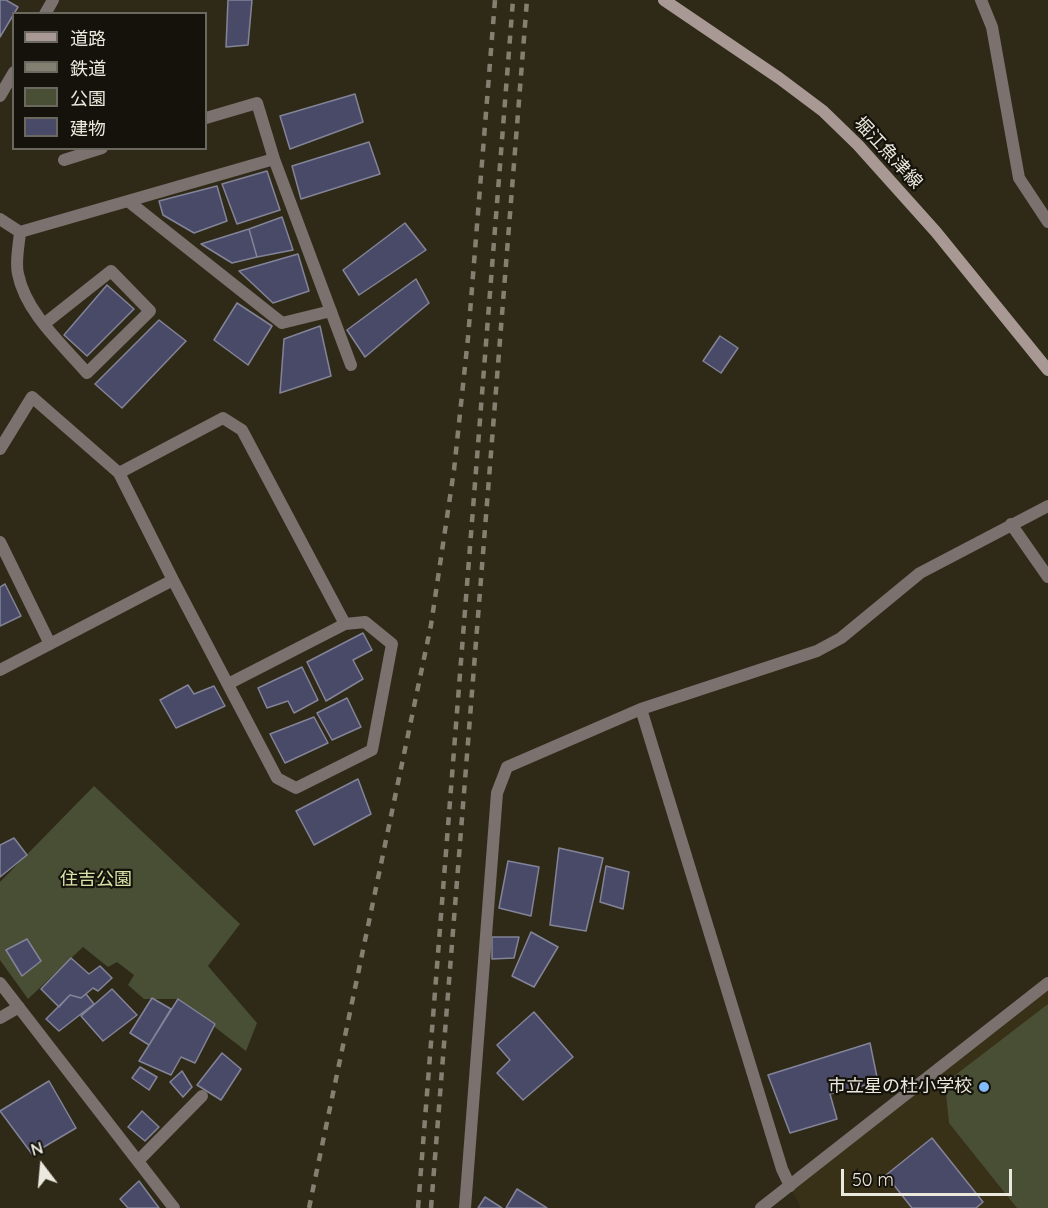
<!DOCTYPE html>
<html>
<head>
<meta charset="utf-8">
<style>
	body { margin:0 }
	#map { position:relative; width:1048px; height:1208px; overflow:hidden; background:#2f2a18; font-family:Quicksand,"Noto Sans JP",sans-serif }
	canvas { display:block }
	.legend { position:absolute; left:12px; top:12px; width:195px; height:138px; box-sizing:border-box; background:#15120b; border:2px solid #6b685f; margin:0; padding:8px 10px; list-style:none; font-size:18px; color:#ebe8dd }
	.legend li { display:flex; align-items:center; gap:12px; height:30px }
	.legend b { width:30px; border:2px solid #6b685f }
	.north { position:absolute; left:12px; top:1136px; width:60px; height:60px; -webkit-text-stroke:4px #15120b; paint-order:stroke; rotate:344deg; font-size:16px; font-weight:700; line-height:24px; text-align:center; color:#ebe8dd }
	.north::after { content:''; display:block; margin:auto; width:21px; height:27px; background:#ebe8dd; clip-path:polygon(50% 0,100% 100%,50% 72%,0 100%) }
	.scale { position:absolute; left:841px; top:1169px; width:171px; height:27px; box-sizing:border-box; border:3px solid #ebe8dd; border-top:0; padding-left:8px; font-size:18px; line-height:21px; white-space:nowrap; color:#ebe8dd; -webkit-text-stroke:4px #15120b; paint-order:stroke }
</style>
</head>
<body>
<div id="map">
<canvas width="1048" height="1208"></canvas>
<ul class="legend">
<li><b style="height:8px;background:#a99994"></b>道路</li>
<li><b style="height:8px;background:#848071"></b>鉄道</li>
<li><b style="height:16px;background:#494f35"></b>公園</li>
<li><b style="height:16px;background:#494968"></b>建物</li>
</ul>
<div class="north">N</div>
<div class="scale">50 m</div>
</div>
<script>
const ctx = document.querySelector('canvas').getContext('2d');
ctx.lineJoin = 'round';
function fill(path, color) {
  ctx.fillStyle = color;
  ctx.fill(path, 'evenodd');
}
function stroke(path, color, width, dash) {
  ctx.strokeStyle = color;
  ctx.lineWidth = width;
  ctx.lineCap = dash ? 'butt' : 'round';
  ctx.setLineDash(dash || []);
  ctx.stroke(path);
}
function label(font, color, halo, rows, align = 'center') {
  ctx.font = font + ' Quicksand,"Noto Sans JP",sans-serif';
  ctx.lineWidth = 4.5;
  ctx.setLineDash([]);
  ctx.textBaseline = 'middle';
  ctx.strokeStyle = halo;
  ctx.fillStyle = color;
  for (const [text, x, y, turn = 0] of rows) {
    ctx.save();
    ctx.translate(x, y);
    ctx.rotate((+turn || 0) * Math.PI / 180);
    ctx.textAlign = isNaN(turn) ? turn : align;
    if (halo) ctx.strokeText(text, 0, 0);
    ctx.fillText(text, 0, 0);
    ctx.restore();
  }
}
fill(new Path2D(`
	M 1048,988 L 1048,1208 L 801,1208 L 790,1186 Z`), '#393018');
fill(new Path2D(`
	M 94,786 L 240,924 L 208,966 L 257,1023 L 246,1051 L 178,999 L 144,999 L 128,985 L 134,975 L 117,962 L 108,967 L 83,947 L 28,999 L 0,960 L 0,882 Z
	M 1048,1004 L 1048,1208 L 1017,1208 L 949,1123 L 945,1083 Z`), '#494f35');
const building = new Path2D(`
	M 0,0 L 6,0 L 18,7 L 0,37 Z
	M 228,0 L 252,0 L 248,45 L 226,47 Z
	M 355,94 L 363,122 L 290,149 L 280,116 Z
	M 369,142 L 380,174 L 301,199 L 292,166 Z
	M 267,171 L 280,210 L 237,224 L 222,184 Z
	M 217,186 L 227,221 L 194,233 L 163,215 L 159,201 Z
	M 282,217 L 293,250 L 257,257 L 249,229 Z
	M 405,223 L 426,250 L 359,295 L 343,270 Z
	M 249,229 L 257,257 L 232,263 L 201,244 Z
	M 298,254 L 309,291 L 273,303 L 239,271 Z
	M 416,279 L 429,303 L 365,357 L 347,330 Z
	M 107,285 L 134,309 L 87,356 L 64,335 Z
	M 237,303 L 272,326 L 248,365 L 214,340 Z
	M 159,320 L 186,341 L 122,408 L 95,384 Z
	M 320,326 L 331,376 L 280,393 L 284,339 Z
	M 720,336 L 738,348 L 721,373 L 703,361 Z
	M 5,584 L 21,616 L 0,626 L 0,587 Z
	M 363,633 L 372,650 L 353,660 L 363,679 L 326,701 L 307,662 Z
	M 302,667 L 318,700 L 294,713 L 288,701 L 267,708 L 258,688 Z
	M 188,685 L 194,694 L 214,686 L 225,706 L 176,728 L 160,700 Z
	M 347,698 L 361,727 L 332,740 L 317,713 Z
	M 314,717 L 328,743 L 285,763 L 270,734 Z
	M 358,779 L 371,814 L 314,845 L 296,811 Z
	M 14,838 L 27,855 L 0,877 L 0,845 Z
	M 559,848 L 603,858 L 586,931 L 550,925 Z
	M 508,861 L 539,867 L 531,916 L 499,908 Z
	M 606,866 L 629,872 L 623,909 L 600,902 Z
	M 531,932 L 558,947 L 534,987 L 512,976 Z
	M 492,937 L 519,937 L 514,958 L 492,959 Z
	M 27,939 L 41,961 L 22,976 L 6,950 Z
	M 71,958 L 89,974 L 100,966 L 112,978 L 98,991 L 93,988 L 81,998 L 70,995 L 59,1007 L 41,989 Z
	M 112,989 L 137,1015 L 103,1041 L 81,1016 Z
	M 86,994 L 94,1004 L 59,1031 L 46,1019 L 70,995 L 81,998 Z
	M 152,998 L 171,1009 L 149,1045 L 130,1033 Z
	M 178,999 L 215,1024 L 195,1063 L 181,1057 L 171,1075 L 139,1061 Z
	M 534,1012 L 573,1057 L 523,1100 L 497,1073 L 510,1060 L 497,1045 Z
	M 870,1043 L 878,1082 L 830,1094 L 837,1119 L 790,1133 L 768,1075 Z
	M 222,1053 L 241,1069 L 221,1100 L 197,1085 Z
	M 140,1067 L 157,1077 L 149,1090 L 132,1078 Z
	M 182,1071 L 192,1087 L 183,1097 L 170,1082 Z
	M 49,1081 L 76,1128 L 32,1154 L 0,1111 Z
	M 142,1111 L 159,1127 L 145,1141 L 128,1127 Z
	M 932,1138 L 983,1202 L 976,1208 L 912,1208 L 886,1175 Z
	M 139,1181 L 159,1208 L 128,1208 L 120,1199 Z
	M 517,1189 L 547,1208 L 506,1208 Z
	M 485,1197 L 502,1208 L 478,1208 Z`);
fill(building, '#494968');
stroke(building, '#838498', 1.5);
stroke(new Path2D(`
	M 981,0 L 992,27 L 1019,178 L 1048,222
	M 45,14 L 53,0
	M 0,96 L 14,72
	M 206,118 L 257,103 L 274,159
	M 64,160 L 102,148
	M 128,201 L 282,323 L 331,311
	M 0,219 L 20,232 C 19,245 15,262 18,274 C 26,313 62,344 87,373 L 150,311 L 111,271 L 44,324
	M 20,232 L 274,159 L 351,365
	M 0,449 L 32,397 L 119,473 L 223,418 L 242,430 L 345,624 L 365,622 L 392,644 L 372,750 L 296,788 L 277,778 L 173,580
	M 1011,524 L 1048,577
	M 0,542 L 50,644
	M 0,670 L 173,580 L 119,473
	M 228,684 L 345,624
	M 641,709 L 782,1169 L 790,1186
	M 0,983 L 174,1208
	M 0,1018 L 19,1007
	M 138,1161 L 202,1096
	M 465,1208 L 497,793 L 507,767 L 641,709 L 817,651 L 841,638 L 920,573 L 1048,506
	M 761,1208 L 1048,983`), '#7b716e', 12);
stroke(new Path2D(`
	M 664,0 L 779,78 L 823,111 L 858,145 L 936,232 L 1048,370`), '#a99994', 12);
stroke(new Path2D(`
	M 309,1208 L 431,625 L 454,470 L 468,338 L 495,0
	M 418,1208 L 513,0
	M 431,1208 L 527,0`), '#848071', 4.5, [8, 8]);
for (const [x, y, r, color] of [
	[984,1087,6,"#82bcfa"]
]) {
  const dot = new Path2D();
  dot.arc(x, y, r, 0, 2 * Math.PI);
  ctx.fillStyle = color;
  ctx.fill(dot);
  stroke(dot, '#15120b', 2);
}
label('18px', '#ebe8dd', '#15120b', [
	["堀江魚津線",888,153,47]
]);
label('18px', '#d8e5a8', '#15120b', [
	["住吉公園",96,880]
]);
label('18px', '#ebe8dd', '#15120b', [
	["市立星の杜小学校",972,1087]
], 'right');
</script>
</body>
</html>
